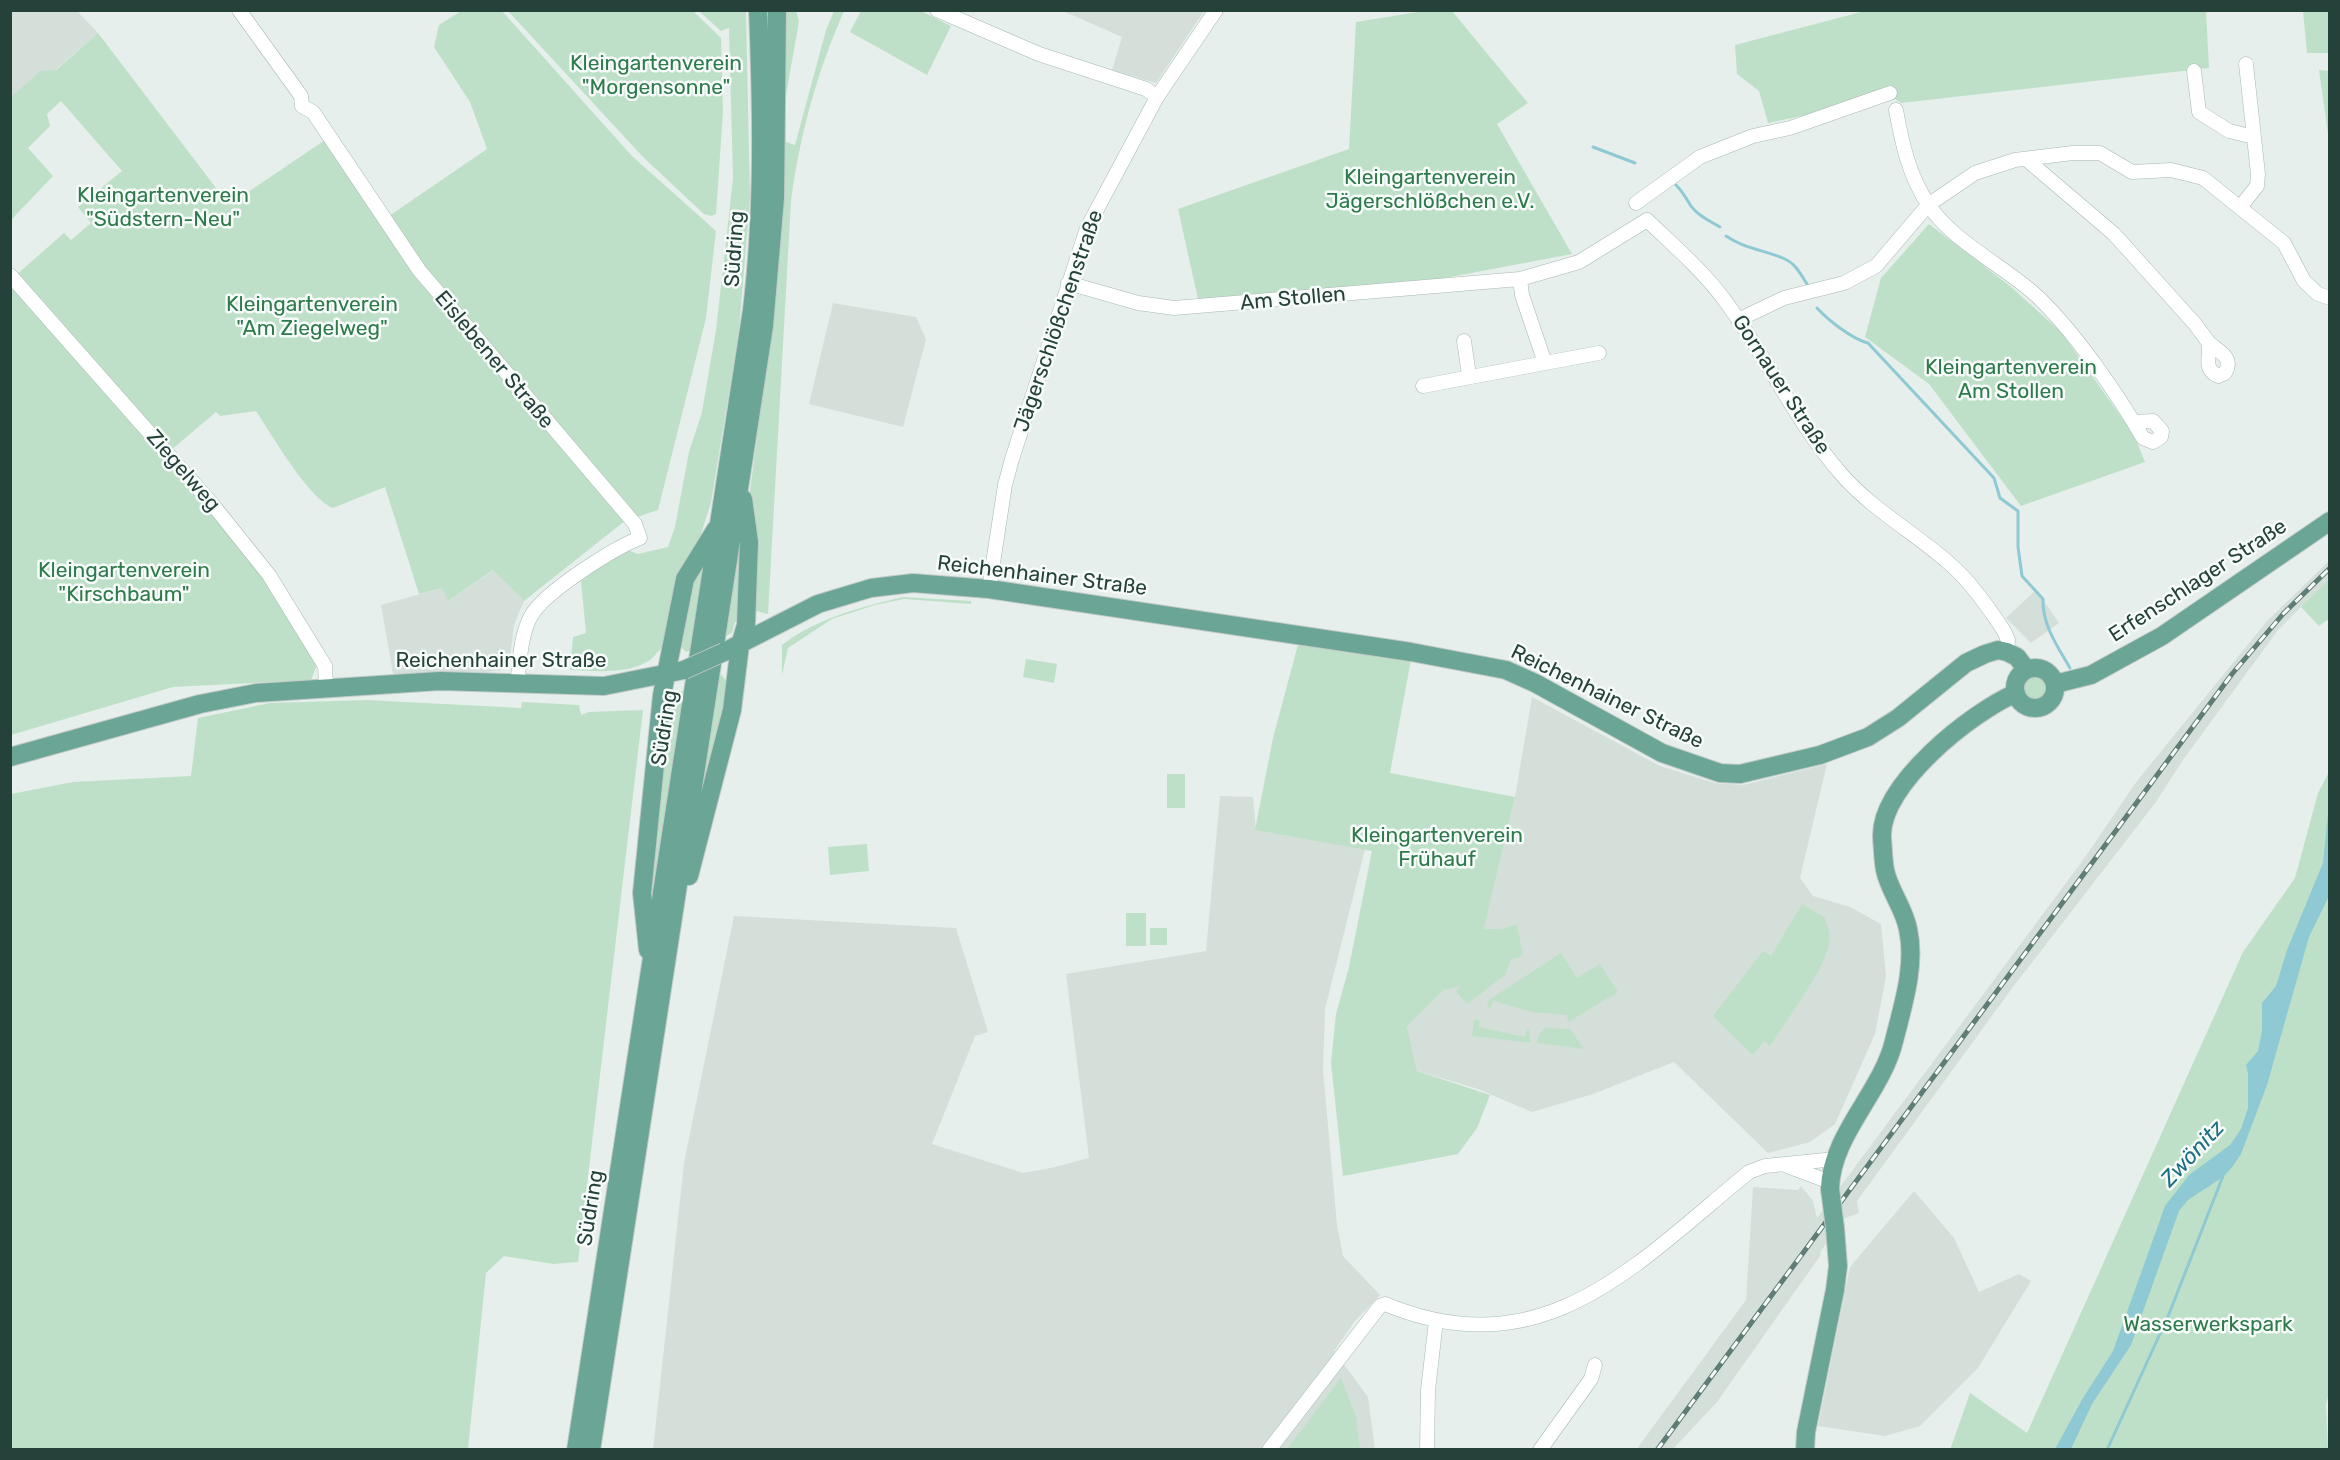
<!DOCTYPE html>
<html>
<head>
<meta charset="utf-8">
<style>
	body { margin:0 }
	#map { position:relative; width:2340px; height:1460px; overflow:hidden; background:#e6efeb; font-family:Rubik,sans-serif }
	canvas { display:block }
	.frame { position:absolute; inset:0; border:12px solid #24423a; pointer-events:none }
</style>
</head>
<body>
<div id="map">
<canvas width="2340" height="1460"></canvas>
<div class="frame"></div>
</div>
<script>
const ctx = document.querySelector('canvas').getContext('2d');
ctx.lineJoin = 'round';
function fill(path, color) {
  ctx.fillStyle = color;
  ctx.fill(path, 'evenodd');
}
function stroke(path, color, width, dash) {
  ctx.strokeStyle = color;
  ctx.lineWidth = width;
  ctx.lineCap = dash ? 'butt' : 'round';
  ctx.setLineDash(dash || []);
  ctx.stroke(path);
}
function label(font, color, halo, rows, align = 'center') {
  ctx.font = font + ' Rubik,sans-serif';
  ctx.lineWidth = 5;
  ctx.setLineDash([]);
  ctx.textBaseline = 'middle';
  ctx.strokeStyle = halo;
  ctx.fillStyle = color;
  for (const [text, x, y, turn = 0] of rows) {
    ctx.save();
    ctx.translate(x, y);
    ctx.rotate((+turn || 0) * Math.PI / 180);
    ctx.textAlign = isNaN(turn) ? turn : align;
    if (halo) ctx.strokeText(text, 0, 0);
    ctx.fillText(text, 0, 0);
    ctx.restore();
  }
}
fill(new Path2D(`
	M 11,11 L 77,11 L 98,33 L 55,70 L 12,98 Z
	M 1063,11 L 1204,11 L 1156,83 L 1112,70 L 1122,37 Z
	M 833,303 L 916,317 L 926,339 L 903,427 L 809,404 Z
	M 2329,561 L 2329,579 L 2278,630 L 2183,760 L 2156,802 L 2013,987 L 1857,1201 L 1859,1213 L 1845,1218 L 1821,1251 L 1820,1256 L 1717,1402 L 1673,1449 L 1636,1450 L 1746,1300 L 1753,1187 L 1798,1190 L 1801,1186 L 1813,1201 L 1817,1218 L 2083,860 L 2137,781 L 2267,621 Z
	M 494,570 L 524,601 L 514,625 L 509,664 L 503,670 L 467,674 L 393,674 L 381,605 L 442,588 L 448,601 Z
	M 2036,590 L 2059,623 L 2031,643 L 2006,618 Z
	M 1532,697 L 1660,766 L 1715,783 L 1743,785 L 1827,764 L 1800,878 L 1813,896 L 1850,907 L 1881,924 L 1886,976 L 1875,1034 L 1835,1124 L 1810,1142 L 1768,1153 L 1674,1062 L 1593,1094 L 1532,1112 L 1478,1089 L 1417,1071 L 1407,1026 L 1444,990 L 1481,941 L 1515,797 Z
	M 1220,796 L 1253,797 L 1256,830 L 1365,849 L 1325,1009 L 1323,1070 L 1337,1225 L 1343,1256 L 1380,1295 L 1355,1321 L 1334,1351 L 1368,1397 L 1375,1449 L 653,1450 L 684,1163 L 734,916 L 956,928 L 988,1032 L 975,1036 L 932,1144 L 1023,1173 L 1051,1168 L 1089,1158 L 1066,974 L 1206,951 Z
	M 1914,1191 L 1954,1238 L 1979,1292 L 2019,1274 L 2031,1281 L 1978,1368 L 1920,1426 L 1885,1436 L 1818,1426 L 1850,1267 Z`), '#d4dfda');
fill(new Path2D(`
	M 461,11 L 502,11 L 632,156 L 716,231 L 706,318 L 658,510 L 637,517 L 422,268 L 389,216 L 487,149 L 470,102 L 434,47 L 439,25 Z
	M 508,11 L 693,11 L 721,38 L 723,112 L 716,214 L 711,216 L 704,214 L 643,157 Z
	M 699,11 L 746,11 L 750,199 L 739,331 L 711,503 L 664,647 C 657,651 655,656 650,660 C 629,675 594,671 570,670 L 573,637 L 586,633 L 581,581 L 624,549 L 638,554 L 668,547 L 675,527 L 689,452 L 702,412 L 716,330 L 725,251 L 733,178 L 729,28 L 721,31 Z
	M 786,11 L 796,11 L 799,21 L 785,101 L 786,142 L 795,145 L 826,30 L 834,11 L 844,11 C 817,72 800,134 791,201 L 768,614 L 756,611 L 753,603 L 757,531 L 749,499 L 760,412 Z
	M 861,11 L 921,11 L 951,26 L 927,75 L 850,32 Z
	M 1424,11 L 1452,11 L 1528,103 L 1497,124 L 1572,254 L 1392,288 L 1198,299 L 1178,209 L 1349,149 L 1356,22 Z
	M 1865,11 L 2206,11 L 2209,68 L 1901,103 L 1892,97 L 1768,123 L 1759,91 L 1737,74 L 1735,45 Z
	M 2303,11 L 2329,11 L 2329,53 L 2307,53 Z
	M 98,33 L 229,205 L 328,138 L 413,272 L 626,520 L 524,601 L 493,570 L 448,601 L 442,588 L 419,594 L 385,487 L 333,508 C 308,498 272,435 256,411 L 220,416 L 216,412 L 171,450 L 15,276 L 64,233 L 71,240 L 91,223 L 78,207 L 122,171 L 61,101 L 47,114 L 50,126 L 28,148 L 53,176 L 11,220 L 11,97 L 41,71 L 56,70 Z
	M 2319,70 L 2329,71 L 2329,141 Z
	M 1929,224 L 2010,286 L 2061,332 L 2134,435 L 2145,462 L 2021,506 L 1929,384 L 1865,337 L 1881,278 Z
	M 10,281 L 214,511 L 269,582 L 314,655 L 316,667 L 311,680 L 173,687 L 11,735 Z
	M 742,520 L 739,622 L 735,622 L 732,633 L 724,637 Z
	M 707,550 L 695,649 L 686,652 L 680,646 L 684,600 Z
	M 2329,579 L 2329,619 L 2319,626 L 2301,607 Z
	M 903,597 L 971,601 L 971,604 L 904,599 L 875,605 L 832,619 L 788,648 L 782,675 L 782,645 C 819,617 859,608 903,597 Z
	M 1300,637 L 1412,654 L 1390,773 L 1515,797 L 1484,929 L 1501,929 L 1517,924 L 1523,956 L 1511,960 L 1505,975 L 1467,1004 L 1456,991 L 1461,986 L 1444,990 L 1407,1026 L 1417,1071 L 1490,1095 L 1477,1128 L 1458,1154 L 1343,1176 L 1331,1063 L 1336,1014 L 1349,967 L 1372,851 L 1255,830 L 1273,738 Z
	M 1026,659 L 1057,664 L 1054,683 L 1023,677 Z
	M2015 688a20 20 0 1 1 40 0a20 20 0 1 1-40 0Z
	M 722,675 L 730,686 L 689,862 L 716,678 Z
	M 689,689 L 652,929 L 646,913 L 670,704 L 672,694 Z
	M 367,700 L 521,708 L 522,702 L 579,705 L 581,715 L 589,712 L 643,710 L 578,1262 L 553,1264 L 504,1256 L 486,1273 L 468,1449 L 11,1449 L 11,794 L 73,782 L 191,776 L 198,718 L 270,703 Z
	M 2329,772 L 2330,1389 L 2326,1405 L 2328,1449 L 1950,1450 L 1970,1393 L 2027,1433 L 2243,952 L 2295,878 L 2318,793 Z
	M 1167,774 L 1185,774 L 1185,808 L 1167,808 Z
	M 867,844 L 869,871 L 830,875 L 828,847 Z
	M 1802,904 L 1825,918 C 1828,927 1831,935 1829,945 C 1826,966 1784,1025 1770,1046 L 1764,1041 L 1753,1055 L 1713,1016 L 1763,951 L 1771,956 Z
	M 1126,913 L 1146,913 L 1146,946 L 1126,946 Z
	M 1150,928 L 1167,928 L 1167,945 L 1150,945 Z
	M 1561,953 L 1577,978 L 1600,964 L 1618,992 L 1568,1022 L 1567,1015 L 1532,1012 L 1493,1001 L 1490,1009 L 1487,1007 L 1489,1000 Z
	M 1474,1020 L 1480,1020 L 1479,1027 L 1525,1037 L 1527,1029 L 1529,1030 L 1531,1043 L 1472,1036 Z
	M 1546,1028 L 1570,1029 L 1584,1049 L 1537,1043 L 1539,1034 Z
	M 1341,1378 L 1356,1417 L 1360,1449 L 1287,1449 Z`), '#bfe0c8');
fill(new Path2D(`
	M 2329,804 L 2329,896 L 2309,937 L 2267,1085 L 2252,1125 L 2241,1154 L 2233,1166 L 2223,1177 L 2188,1200 L 2179,1211 L 2131,1345 L 2092,1404 L 2071,1449 L 2055,1449 L 2083,1398 L 2113,1351 L 2165,1206 L 2189,1175 L 2230,1145 L 2241,1129 L 2248,1108 L 2248,1074 L 2246,1065 L 2258,1051 L 2262,1031 L 2262,1003 L 2276,986 L 2287,950 L 2323,863 Z`), '#8ec9d4');
stroke(new Path2D(`
	M 1593,147 L 1635,163
	M 1676,185 C 1683,192 1686,198 1691,206 C 1698,216 1710,221 1720,227
	M 1726,236 C 1745,249 1765,250 1785,259 C 1796,264 1801,275 1807,284
	M 1817,308 C 1828,320 1852,339 1868,343 L 1994,478 L 2000,498 L 2018,511 L 2018,547 L 2022,576 L 2043,599 C 2042,625 2058,647 2070,668
	M 2107,1450 L 2169,1314 L 2223,1176`), '#8ec9d4', 3);
const minor = new Path2D(`
	M 239,10 L 301,96 L 302,106 L 313,112 L 419,270 L 635,524 L 640,538 C 614,548 544,592 531,616 C 520,636 520,662 517,685
	M 937,10 L 1039,54 L 1146,89 L 1157,97
	M 2194,71 L 2199,112 L 2229,131 L 2254,137
	M 1896,110 C 1902,143 1909,176 1928,204 C 1951,241 2008,268 2039,298 C 2076,334 2117,393 2143,438 L 2153,442 L 2161,437 L 2162,431 L 2153,421 L 2134,422
	M 2026,159 L 2114,234 L 2195,324 L 2209,343 C 2210,357 2203,369 2218,376 L 2225,373 C 2234,358 2220,352 2209,343
	M 1636,203 L 1700,157 L 1753,136 L 1790,128 L 1890,93
	M 2241,206 L 2257,186 L 2258,174 L 2246,64
	M 10,275 L 213,505 L 269,575 L 325,666 L 326,686
	M 1068,283 L 1138,303 L 1174,308 L 1520,279 L 1579,262 L 1647,220 C 1673,245 1701,269 1723,298 C 1766,355 1794,420 1842,475 C 1873,510 1915,533 1950,564 C 1971,582 1989,608 2004,631 L 2008,640 L 2007,652
	M 1738,320 L 1784,298 L 1844,283 L 1876,266 L 1928,205 L 1975,173 L 2015,160 L 2073,153 L 2100,153 L 2132,172 L 2171,170 L 2203,178 L 2284,243 L 2304,281 L 2318,294 L 2330,298
	M 1464,341 L 1469,375
	M 1545,363 L 1599,353
	M 1423,386 L 1545,363 L 1522,295 L 1520,279
	M 989,589 L 1005,485 L 1012,459 L 1087,228 L 1157,97 L 1216,10
	M 1787,1166 L 1830,1182
	M 1269,1450 L 1380,1306 L 1385,1304 C 1544,1370 1636,1264 1749,1172 L 1765,1166 L 1836,1159
	M 1427,1450 L 1428,1390 L 1436,1321
	M 1540,1450 L 1591,1379 L 1595,1365`);
const major = new Path2D(`
	M 724,652 L 818,604 L 871,588 L 913,583 L 989,589 L 1411,652 L 1506,670 L 1535,683 L 1662,753 L 1720,773 L 1740,774 L 1820,755 L 1868,737 L 1898,718 L 1966,663 L 1985,654 L 1998,650 L 2007,652 L 2017,657 L 2026,669
	M2015 688a20 20 0 1 1 40 0a20 20 0 1 1-40 0Z
	M 2055,684 L 2091,675 L 2162,636 L 2330,521
	M 10,757 L 200,704 L 256,693 L 440,681 L 604,686 L 684,670
	M 689,876 L 732,710 L 740,645 L 746,625 L 749,542 L 743,499
	M 648,950 L 642,893 L 662,695 L 685,579 L 716,529
	M 1830,1189 C 1831,1135 1882,1092 1894,1041 C 1903,1005 1916,965 1908,929 C 1904,908 1889,890 1885,870 C 1883,860 1883,848 1882,838 C 1879,785 1972,712 2016,693
	M 576,1450 L 752,310 C 764,210 762,111 758,10
	M 591,1450 L 764,326 L 775,198 L 777,10
	M 1805,1450 L 1806,1432 L 1835,1290 L 1838,1266 L 1835,1228`);
stroke(minor, '#a8b8b2', 15);
stroke(major, '#c2cac8', 20);
stroke(minor, '#fff', 14);
stroke(major, '#6aa596', 18);
const rail = new Path2D(`
	M 1657,1450 L 2232,674 L 2283,614 L 2330,568`);
stroke(rail, '#5f7d75', 5);
stroke(rail, '#f7fbf9', 3, [9]);
const majorBridge = new Path2D(`
	M 684,670 L 724,652
	M 1830,1189 L 1835,1228`);
stroke(majorBridge, '#c2cac8', 20, []);
stroke(majorBridge, '#6aa596', 18);
label('21px', '#2d7a4b', '#f7fbf9', [
	["Kleingartenverein",656,64],
	["\"Morgensonne\"",656,88],
	["Kleingartenverein",1430,178],
	["Jägerschlößchen e.V.",1430,202],
	["Kleingartenverein",163,196],
	["\"Südstern-Neu\"",163,220],
	["Kleingartenverein",312,305],
	["\"Am Ziegelweg\"",312,329],
	["Kleingartenverein",2011,368],
	["Am Stollen",2011,392],
	["Kleingartenverein",124,571],
	["\"Kirschbaum\"",124,595],
	["Kleingartenverein",1437,836],
	["Frühauf",1437,860],
	["Wasserwerkspark",2208,1325]
]);
label('21px', '#24423a', '#f7fbf9', [
	["Südring",735,249,-86],
	["Am Stollen",1293,299,-5],
	["Jägerschlößchenstraße",1059,321,-71],
	["Eislebener Straße",494,360,50],
	["Gornauer Straße",1781,385,57],
	["Ziegelweg",183,471,49],
	["Reichenhainer Straße",1042,576,7],
	["Erfenschlager Straße",2198,581,-33],
	["Reichenhainer Straße",501,661],
	["Reichenhainer Straße",1607,697,26],
	["Südring",665,728,-81],
	["Südring",591,1208,-81]
]);
label('italic 22px', '#1c6f80', '#f7fbf9', [
	["Zwönitz",2193,1154,-47]
]);
</script>
</body>
</html>
